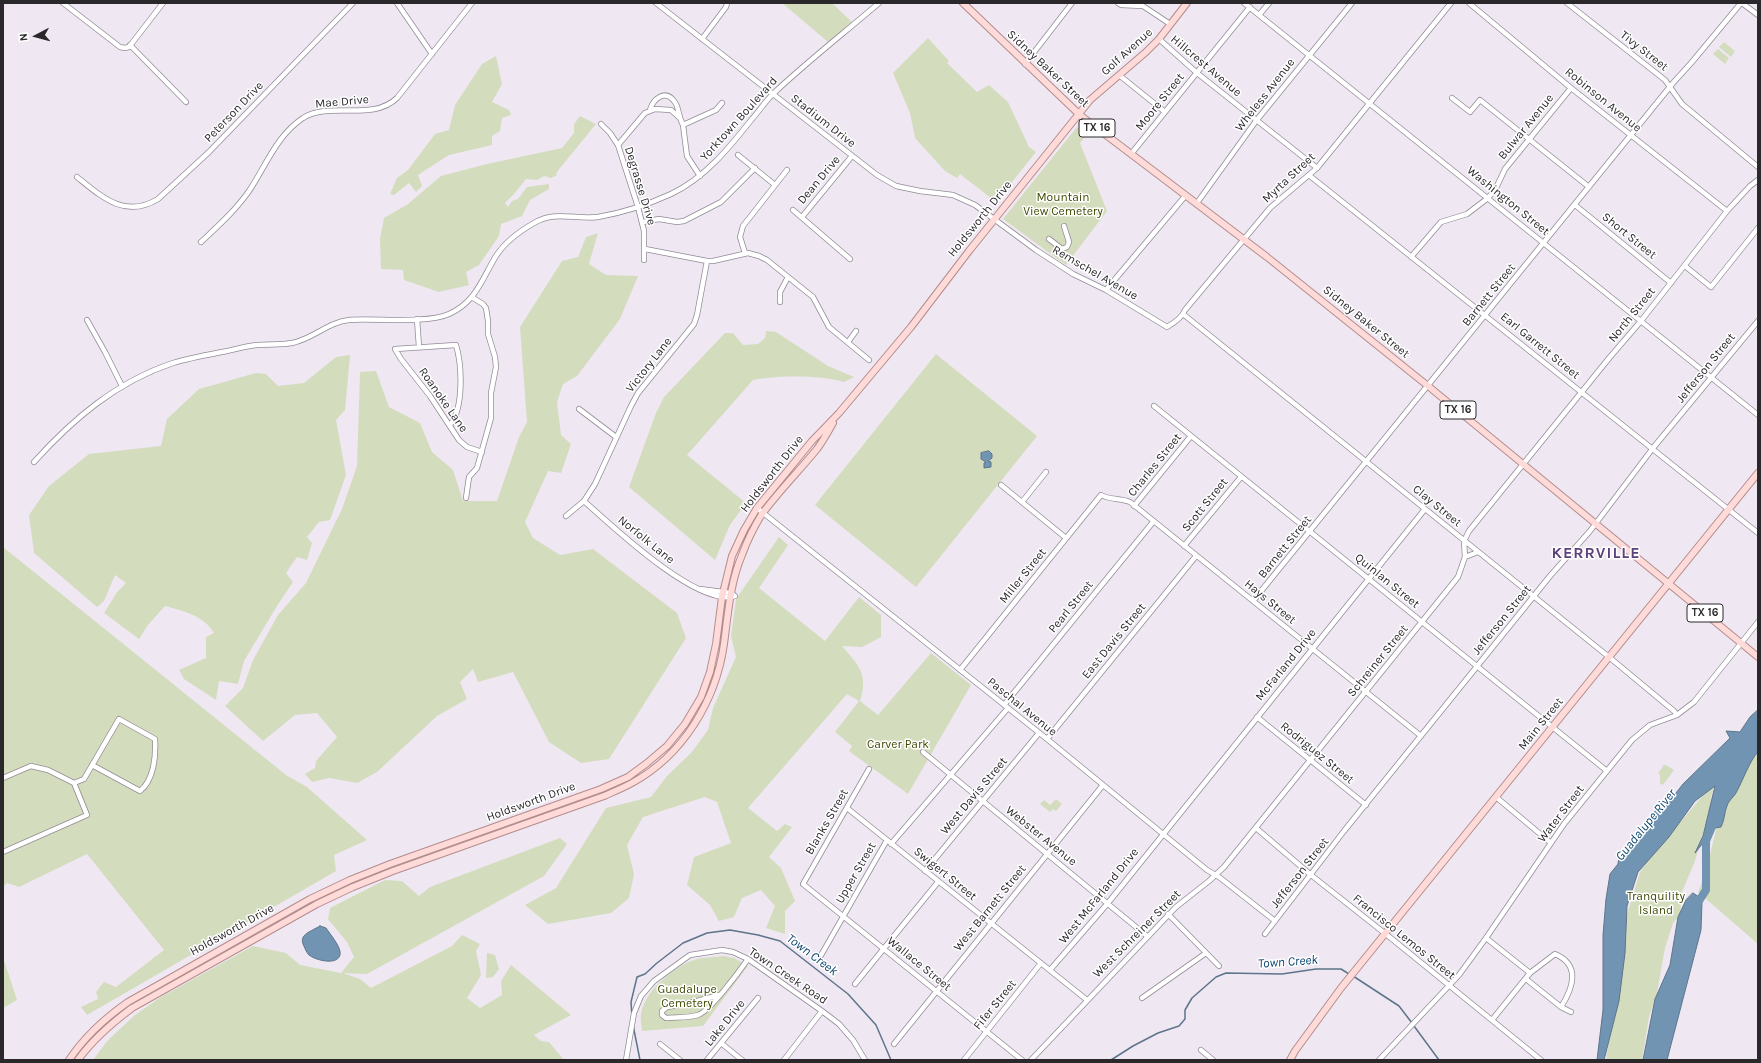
<!DOCTYPE html>
<html>
<head>
<meta charset="utf-8">
<style>
	body { margin:0 }
	#map { position:relative; width:1761px; height:1063px; overflow:hidden; background:#efe8f3; font-family:Karla,sans-serif }
	canvas { display:block }
	.frame { position:absolute; inset:0; border:4px solid #2b282c; pointer-events:none }
	.north { position:absolute; left:16px; top:16px; width:40px; height:40px; -webkit-text-stroke:3px #fff; paint-order:stroke; rotate:264deg; font-size:11px; font-weight:700; line-height:16px; text-align:center; color:#2b282c }
	.north::after { content:''; display:block; margin:auto; width:14px; height:18px; background:#2b282c; clip-path:polygon(50% 0,100% 100%,50% 72%,0 100%) }
</style>
</head>
<body>
<div id="map">
<canvas width="1761" height="1063"></canvas>
<div class="frame"></div>
<div class="north">N</div>
</div>
<script>
const ctx = document.querySelector('canvas').getContext('2d');
ctx.lineJoin = 'round';
function fill(path, color) {
  ctx.fillStyle = color;
  ctx.fill(path, 'evenodd');
}
function stroke(path, color, width, dash) {
  ctx.strokeStyle = color;
  ctx.lineWidth = width;
  ctx.lineCap = dash ? 'butt' : 'round';
  ctx.setLineDash(dash || []);
  ctx.stroke(path);
}
function label(font, color, halo, rows, align = 'center') {
  ctx.font = font + ' Karla,sans-serif';
  ctx.lineWidth = 3;
  ctx.setLineDash([]);
  ctx.textBaseline = 'middle';
  ctx.strokeStyle = halo;
  ctx.fillStyle = color;
  for (const [text, x, y, turn = 0] of rows) {
    ctx.save();
    ctx.translate(x, y);
    ctx.rotate((+turn || 0) * Math.PI / 180);
    ctx.textAlign = isNaN(turn) ? turn : align;
    if (halo) ctx.strokeText(text, 0, 0);
    ctx.fillText(text, 0, 0);
    ctx.restore();
  }
}
fill(new Path2D(`
	M 782,3 L 832,3 L 852,22 L 828,42 Z
	M 928,38 L 949,61 L 947,63 L 977,92 L 989,85 L 1008,102 L 1029,147 L 1036,152 L 996,202 L 960,174 L 957,178 L 945,171 L 915,138 L 910,113 L 893,73 Z
	M 1724,42 L 1735,51 L 1731,57 L 1719,47 Z
	M 1718,49 L 1729,58 L 1725,64 L 1713,54 Z
	M 496,56 L 502,84 L 492,102 L 509,110 L 511,115 L 502,118 L 500,131 L 492,136 L 492,145 L 449,155 L 418,175 L 422,186 L 416,192 L 409,183 L 394,195 L 390,194 L 397,178 L 408,170 L 435,134 L 449,130 L 455,105 L 482,64 Z
	M 580,116 L 596,124 L 556,173 L 557,175 L 551,178 L 544,176 L 537,180 L 526,179 L 514,194 L 505,203 L 508,207 L 512,201 L 518,199 L 527,187 L 549,184 L 549,189 L 530,200 L 522,216 L 501,224 L 499,236 L 479,265 L 466,272 L 469,285 L 439,292 L 404,280 L 403,270 L 381,269 L 380,239 L 384,218 L 408,204 L 441,176 L 487,164 L 562,148 L 574,133 L 574,124 Z
	M 1077,127 L 1087,134 L 1080,143 L 1107,211 L 1066,265 L 1003,219 Z
	M 598,233 L 589,264 L 606,275 L 638,276 L 620,319 L 577,376 L 563,384 L 557,402 L 561,435 L 571,444 L 561,473 L 548,471 L 525,522 L 533,538 L 560,555 L 593,549 L 677,613 L 686,638 L 609,759 L 581,763 L 549,742 L 513,672 L 478,682 L 473,669 L 460,682 L 467,699 L 437,716 L 377,772 L 357,783 L 329,778 L 312,782 L 305,774 L 315,768 L 316,761 L 337,737 L 317,713 L 295,715 L 263,741 L 225,706 L 243,688 L 253,660 L 278,615 L 306,583 L 342,509 L 357,466 L 360,372 L 376,371 L 389,407 L 420,423 L 432,452 L 453,470 L 463,501 L 497,501 L 519,437 L 527,422 L 520,327 L 562,261 L 578,257 L 586,237 Z
	M 766,331 L 776,332 L 828,366 L 854,377 L 844,382 C 820,375 777,375 753,380 L 687,455 L 746,503 L 730,525 L 715,560 L 629,487 L 656,413 L 664,397 L 725,333 L 733,333 L 743,345 L 758,344 L 765,338 Z
	M 936,354 L 1037,436 L 916,587 L 815,505 Z
	M 350,355 L 345,410 L 336,420 L 346,475 L 330,520 L 319,522 L 307,537 L 312,543 L 307,560 L 297,557 L 286,573 L 293,582 L 277,606 L 244,661 L 238,684 L 219,681 L 216,700 L 184,679 L 179,670 L 206,658 L 206,637 L 214,633 C 204,616 184,611 165,606 L 148,625 L 139,639 L 104,613 L 117,592 L 126,583 L 115,575 L 104,601 L 97,607 L 34,553 L 29,515 L 49,486 L 89,454 L 161,446 L 167,419 L 199,389 L 256,373 L 266,374 L 278,386 L 304,383 L 336,357 Z
	M 779,537 L 788,545 L 759,588 L 825,641 L 859,597 L 881,615 L 881,637 L 862,647 L 842,646 C 858,665 869,674 860,701 L 878,715 L 931,653 L 971,685 L 908,794 L 849,751 L 852,746 L 835,732 L 859,701 L 847,694 L 748,808 L 777,831 L 785,824 L 792,827 L 769,857 L 781,868 L 795,901 L 785,911 L 785,934 L 766,928 L 775,906 L 761,890 L 742,898 L 734,917 L 719,921 L 710,905 L 687,885 L 694,857 L 731,843 L 717,802 L 705,797 L 643,817 L 627,845 L 634,874 L 629,898 L 611,913 L 548,924 L 525,905 L 556,888 L 606,808 L 651,797 L 667,776 L 692,752 L 708,730 L 713,708 L 736,657 L 731,636 L 736,599 Z
	M 3,547 L 286,775 L 307,787 L 367,840 L 334,855 L 336,871 L 87,1015 L 81,1007 L 98,999 L 96,992 L 104,982 L 116,987 L 164,950 L 87,854 L 19,887 L 7,883 L 3,887 Z
	M 1758,752 L 1758,944 L 1698,892 L 1705,875 L 1724,797 Z
	M 1662,765 L 1666,765 L 1674,770 L 1663,785 L 1660,783 L 1660,775 L 1658,773 L 1663,767 Z
	M 1711,786 L 1714,786 L 1711,797 L 1710,809 L 1695,861 L 1682,892 L 1680,915 L 1673,923 L 1665,948 L 1657,993 L 1649,1017 L 1642,1060 L 1606,1060 L 1626,918 L 1640,872 L 1652,855 Z
	M 1056,799 L 1062,804 L 1056,811 L 1053,809 L 1050,812 L 1040,804 L 1044,800 L 1050,805 Z
	M 560,838 L 567,844 L 544,876 L 367,974 L 343,973 L 360,979 L 371,988 L 452,946 L 462,935 L 480,944 L 476,951 L 481,975 L 467,998 L 480,1008 L 502,995 L 501,981 L 511,965 L 571,1015 L 534,1035 L 541,1041 L 549,1042 L 564,1060 L 93,1060 L 108,1040 L 135,1015 L 161,997 L 253,946 L 286,953 L 300,965 L 341,973 L 354,957 L 347,942 L 328,919 L 330,908 L 385,880 L 402,881 L 419,896 L 430,887 Z
	M 487,953 L 495,955 L 499,969 L 493,977 L 486,978 Z
	M 724,956 L 734,958 L 748,966 L 703,1026 L 642,1031 C 642,1026 640,1020 641,1015 C 644,990 678,962 702,958 C 709,957 716,957 724,956 Z
	M 3,957 L 17,1000 L 3,1008 Z`), '#d4dcbe');
const water = new Path2D(`
	M 989,451 L 992,454 L 992,458 L 988,461 L 991,462 L 991,467 L 984,468 L 984,463 L 986,462 L 981,459 L 981,453 Z
	M 1758,710 L 1758,752 C 1750,760 1743,780 1737,791 C 1735,796 1728,801 1727,806 C 1724,814 1725,818 1721,827 L 1715,828 L 1695,853 L 1703,836 L 1715,786 L 1695,801 L 1669,837 L 1638,872 L 1627,906 L 1625,953 L 1619,1001 L 1604,1060 L 1597,1060 L 1603,1010 L 1603,935 L 1606,899 L 1610,874 L 1618,864 L 1619,856 L 1624,856 L 1653,822 L 1655,811 L 1665,807 L 1683,784 L 1730,738 L 1726,731 L 1740,732 L 1750,717 Z
	M 1693,893 L 1699,897 L 1702,902 L 1701,930 L 1667,1060 L 1643,1060 L 1655,999 L 1670,965 L 1678,917 L 1686,900 Z
	M 320,926 L 326,928 C 330,934 342,948 340,955 C 337,966 315,960 309,955 C 306,952 305,948 303,944 C 302,941 302,938 304,936 C 307,932 315,929 320,926 Z`);
fill(water, '#7294b3');
stroke(water, '#5d748a', 1);
stroke(new Path2D(`
	M 1353,976 L 1399,1006 L 1412,1023
	M 632,1017 L 631,1002 L 637,977 L 645,974 L 657,963 L 683,943 L 707,933 L 730,930 L 758,935 L 780,941 L 848,994 L 876,1025 L 891,1060
	M 633,1025 L 640,1060
	M 1414,1026 L 1439,1060
	M 1111,1060 L 1133,1046 L 1158,1033 L 1179,1026 L 1185,1019 L 1185,1010 L 1192,998 L 1216,977 L 1226,973 L 1282,974 L 1316,969 L 1341,969 L 1349,974`), '#5d748a', 1.5);
stroke(new Path2D(`
	M 1695,907 L 1706,890 L 1706,841 L 1712,827`), '#7294b3', 8);
const minor = new Path2D(`
	M 63,3 L 120,47 L 125,48 L 129,47 L 163,3
	M 397,3 L 432,54
	M 656,3 L 877,175 L 896,186 L 920,191 L 953,195 L 975,205 L 1036,250 L 1073,274 L 1106,290 L 1167,327 C 1174,323 1182,318 1185,310 L 1270,208 L 1317,168 L 1451,3
	M 1118,3 L 1121,5 L 1143,6 L 1170,24
	M 1244,3 L 1758,415
	M 1469,3 L 1571,88 L 1727,211
	M 1567,3 L 1665,80 L 1682,104 L 1758,167
	M 1742,3 L 1758,15
	M 1259,15 L 1269,3
	M 702,39 L 726,7 L 727,3
	M 1159,39 L 1197,73 L 1317,168
	M 130,45 L 186,102
	M 1025,64 L 1072,3
	M 1119,75 L 1165,112
	M 1452,98 L 1470,112 L 1480,100 L 1589,187
	M 650,110 C 653,99 665,89 674,101 C 678,105 678,112 680,117
	M 601,124 L 610,133 L 618,145 L 638,207 L 644,231 L 644,260
	M 683,125 L 716,110 L 722,103
	M 618,145 L 645,113 L 655,109 L 671,110 L 680,118 L 683,125 L 687,156 L 700,176
	M 1131,154 L 1250,7
	M 738,155 L 775,185
	M 1310,176 L 1758,533
	M 77,177 C 102,197 125,219 158,199 L 209,152 L 353,3
	M 1197,203 L 1256,121 L 1352,3
	M 1575,205 L 1671,283
	M 793,210 L 850,259
	M 802,217 L 852,156
	M 643,222 L 659,219 L 677,222 L 684,221 L 721,202 L 755,168
	M 1049,239 L 1062,249 L 1067,247 L 1069,242 L 1064,226
	M 201,242 C 218,226 235,211 249,191 C 266,166 276,136 303,118 C 330,101 372,122 397,98 L 472,3
	M 645,249 L 707,261 L 713,261 L 748,253 L 759,256 L 767,260 L 813,297 L 829,327 L 869,360
	M 745,253 L 740,237 L 743,226 L 787,170
	M 1411,257 L 1441,222 L 1467,214 L 1488,198 L 1496,188 L 1505,169 L 1571,88
	M 1685,266 L 1711,287 L 1758,228
	M 1106,290 L 1186,195
	M 780,302 L 780,292 L 788,277
	M 1183,314 L 1609,657 L 1674,711 L 1677,715
	M 417,319 L 419,347
	M 87,320 L 105,352 L 122,386
	M 848,342 L 856,331
	M 1154,406 L 1607,771
	M 579,409 L 616,437
	M 450,425 C 464,408 462,365 456,345 L 395,349 L 401,359 L 430,396 L 459,440 L 467,447 L 482,452
	M 34,462 C 73,419 116,382 173,363 C 189,358 206,355 222,352 C 234,350 245,346 257,345 C 269,344 281,345 292,343 C 313,339 328,322 349,320 C 375,318 427,324 449,314 C 476,302 482,279 496,256 C 505,242 520,231 534,223 C 555,210 576,220 598,217 C 622,213 649,204 671,194 C 705,178 729,148 752,119 C 760,110 766,100 775,92 C 808,61 844,33 879,3
	M 1001,485 L 1066,538
	M 466,498 L 469,477 L 477,468 L 491,418 L 491,393 L 496,367 L 495,357 L 488,334 L 488,321 L 486,308 L 483,304 L 473,298
	M 584,501 C 611,525 698,608 735,596 L 731,593 L 700,589
	M 1022,502 L 1046,472
	M 1134,506 L 1191,436
	M 757,508 L 1047,739 L 1207,870 L 1219,877 L 1275,921
	M 566,516 L 584,501 L 595,484 L 631,406 L 638,393 L 694,324 L 697,315 L 707,261
	M 1184,546 L 1241,477
	M 1465,557 L 1478,552
	M 1253,601 L 1673,83 L 1692,62 L 1741,3
	M 960,670 L 1101,495 C 1110,500 1120,498 1130,502 L 1421,736
	M 1004,705 L 1153,522
	M 1257,717 L 1366,805
	M 1047,739 L 1196,556
	M 923,752 L 1147,936
	M 869,769 L 803,884 L 1022,1060
	M 3,778 L 31,766 L 48,770 L 74,783 L 87,815 L 3,852
	M 74,783 L 84,779 L 119,719 L 155,739 C 156,756 154,780 140,791 L 92,765
	M 1496,797 L 1551,843
	M 847,808 L 1087,1000
	M 1256,828 L 1311,875 L 1392,939 L 1541,1060
	M 891,844 L 1008,708
	M 925,871 L 1039,733
	M 1168,914 L 1219,966
	M 1265,934 L 1344,831 L 1550,576 L 1590,531 L 1653,448 L 1758,321
	M 1486,938 L 1530,973 L 1492,1020
	M 820,957 L 887,840
	M 1050,970 L 1108,903 L 1425,509
	M 1526,979 L 1561,1007 C 1573,988 1581,965 1555,954 L 1530,973
	M 855,984 L 938,882
	M 719,995 L 690,1003 L 667,1007 L 662,1011 L 662,1015 L 666,1018 C 676,1017 688,1018 698,1015 C 710,1011 739,972 748,959
	M 1142,998 L 1206,953
	M 1561,1007 L 1571,1012
	M 721,1043 L 742,1060
	M 660,1044 L 680,1060
	M 894,1044 L 1103,785
	M 1201,1050 L 1213,1060
	M 626,1060 L 634,1013 L 641,996 L 654,981 L 690,955 L 722,950 L 733,952 L 748,959 L 822,1011 L 839,1024 L 853,1040 L 865,1060
	M 707,1060 L 758,998
	M 784,1060 L 822,1011
	M 964,1060 L 1041,963
	M 1031,1060 L 1176,907 L 1209,881 L 1224,867 L 1458,577 L 1465,557 L 1464,541 L 1469,531 L 1610,357 L 1641,321 L 1727,211 L 1750,186 L 1758,180
	M 1379,1060 L 1459,975 L 1486,938 L 1564,824 L 1632,740 L 1650,725 L 1677,715 L 1694,702 L 1758,622`);
const major = new Path2D(`
	M 963,3 L 1081,116 L 1267,257 L 1428,386 L 1758,657
	M 69,1060 C 85,1036 105,1018 128,1002 L 310,899 L 350,880 L 390,864 L 601,789 L 628,777 L 647,763 L 667,746 L 685,724 L 701,697 L 710,672 L 716,644 L 722,597 L 732,556 L 744,530 L 757,508 L 812,441 L 839,413 L 911,327 L 969,251 L 1090,100 L 1146,52 L 1159,39 L 1187,3
	M 78,1060 C 93,1039 112,1023 132,1008 L 317,904 L 353,887 L 393,871 L 604,796 C 613,792 623,788 632,783 C 683,755 716,701 724,644 C 728,614 730,583 742,555 C 747,541 754,527 762,514 C 779,491 799,471 817,449 C 823,441 828,432 833,423
	M 1290,1060 L 1295,1051 L 1341,988 L 1758,473`);
stroke(minor, '#928b96', 6);
stroke(major, '#b48c8c', 8);
stroke(minor, '#fff', 4.5);
stroke(major, '#fedad9', 6);
for (const [x, y, w] of [
	[1097,128,36],
	[1458,410,36],
	[1705,613,36]
]) {
  const box = new Path2D();
  box.roundRect(x - w / 2, y - 9, w, 18, 3);
  ctx.fillStyle = '#fff';
  ctx.fill(box);
  stroke(box, '#2b282c', 1);
}
label('bold 11px', '#2b282c', null, [
	["TX 16",1097,128],
	["TX 16",1458,410],
	["TX 16",1705,613]
]);
label('12px', '#2b282c', '#fff', [
	["Tivy Street",1644,51,38],
	["Golf Avenue",1127,52,-42],
	["Hillcrest Avenue",1206,66,40],
	["Sidney Baker Street",1048,69,43],
	["Wheless Avenue",1265,95,-52],
	["Robinson Avenue",1603,100,39],
	["Mae Drive",342,102,-5],
	["Moore Street",1160,102,-51],
	["Peterson Drive",234,112,-46],
	["Yorktown Boulevard",739,119,-48],
	["Stadium Drive",823,121,38],
	["Bulwar Avenue",1526,127,-51],
	["Myrta Street",1289,178,-43],
	["Dean Drive",819,180,-50],
	["Degrasse Drive",640,186,73],
	["Washington Street",1508,201,39],
	["Holdsworth Drive",980,219,-51],
	["Short Street",1629,236,39],
	["Remschel Avenue",1095,273,30],
	["Barnett Street",1489,295,-51],
	["North Street",1632,315,-51],
	["Sidney Baker Street",1366,322,39],
	["Earl Garrett Street",1540,346,39],
	["Victory Lane",649,365,-52],
	["Jefferson Street",1706,368,-51],
	["Roanoke Lane",443,400,55],
	["Charles Street",1155,465,-51],
	["Holdsworth Drive",772,474,-52],
	["Scott Street",1205,505,-51],
	["Clay Street",1437,506,39],
	["Norfolk Lane",646,540,39],
	["Barnett Street",1285,547,-51],
	["Miller Street",1023,576,-51],
	["Quinlan Street",1387,581,39],
	["Hays Street",1270,602,39],
	["Pearl Street",1071,607,-51],
	["Jefferson Street",1502,620,-51],
	["East Davis Street",1114,641,-51],
	["Schreiner Street",1378,661,-51],
	["McFarland Drive",1286,665,-51],
	["Paschal Avenue",1022,707,39],
	["Main Street",1541,724,-51],
	["Rodriguez Street",1317,753,39],
	["West Davis Street",974,796,-50],
	["Holdsworth Drive",531,802,-20],
	["Water Street",1561,814,-53],
	["Blanks Street",827,822,-60],
	["Webster Avenue",1041,836,39],
	["Upper Street",856,873,-60],
	["Jefferson Street",1300,873,-52],
	["Swigert Street",945,874,39],
	["West McFarland Drive",1099,896,-51],
	["West Barnett Street",990,908,-51],
	["Holdsworth Drive",232,930,-29],
	["West Schreiner Street",1137,934,-45],
	["Francisco Lemos Street",1404,937,39],
	["Wallace Street",919,964,39],
	["Town Creek Road",788,976,34],
	["Fifer Street",995,1005,-51],
	["Lake Drive",725,1023,-51]
]);
label('12px', '#3d4900', '#fff', [
	["Mountain",1063,198],
	["View Cemetery",1063,212],
	["Carver Park",898,745],
	["Tranquility",1656,897],
	["Island",1656,911],
	["Guadalupe",687,990],
	["Cemetery",687,1004]
]);
label('italic 13px', '#0b446e', '#fff', [
	["Guadalupe River",1646,825,-51],
	["Town Creek",812,955,37],
	["Town Creek",1288,962,-4]
]);
ctx.letterSpacing = '1px';
label('bold 16px', '#5d417c', '#fff', [
	["KERRVILLE",1596,553]
]);
ctx.letterSpacing = '0px';
</script>
</body>
</html>
